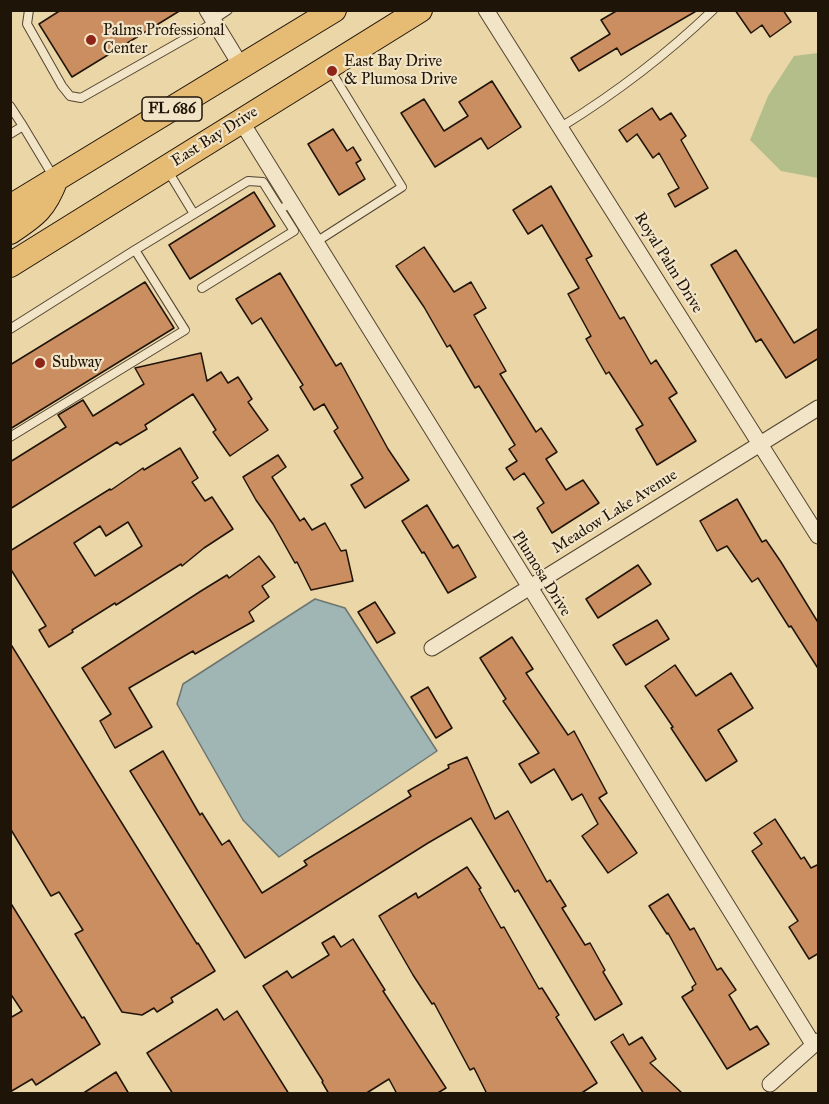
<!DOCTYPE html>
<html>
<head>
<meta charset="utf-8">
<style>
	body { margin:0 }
	#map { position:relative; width:829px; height:1104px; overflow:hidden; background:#ebd6a7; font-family:"IM FELL Great Primer",serif }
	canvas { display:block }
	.frame { position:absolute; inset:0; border:12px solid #1f1408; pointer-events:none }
</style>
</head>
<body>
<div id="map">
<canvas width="829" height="1104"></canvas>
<div class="frame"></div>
</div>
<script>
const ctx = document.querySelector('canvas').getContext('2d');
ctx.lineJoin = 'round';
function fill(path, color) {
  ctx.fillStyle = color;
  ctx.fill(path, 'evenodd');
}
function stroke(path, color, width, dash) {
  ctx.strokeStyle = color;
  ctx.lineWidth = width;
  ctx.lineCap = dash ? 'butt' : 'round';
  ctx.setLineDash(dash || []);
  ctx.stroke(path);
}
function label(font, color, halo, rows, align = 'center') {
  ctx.font = font + ' "IM FELL Great Primer",serif';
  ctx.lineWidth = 4.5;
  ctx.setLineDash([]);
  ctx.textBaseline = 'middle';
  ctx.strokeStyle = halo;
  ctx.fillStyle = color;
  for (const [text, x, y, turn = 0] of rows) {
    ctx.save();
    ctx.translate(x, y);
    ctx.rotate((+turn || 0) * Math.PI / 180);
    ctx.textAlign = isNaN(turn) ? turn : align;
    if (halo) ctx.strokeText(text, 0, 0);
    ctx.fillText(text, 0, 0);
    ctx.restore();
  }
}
fill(new Path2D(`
	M 818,53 L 818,178 L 781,171 L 750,140 L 768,96 L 794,56 Z`), '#b3be8a');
const water = new Path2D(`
	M 315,599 L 345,608 L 437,751 L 279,857 L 243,820 L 177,704 L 183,684 Z`);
fill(water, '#9fb6b5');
stroke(water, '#6c7570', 1.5);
const building = new Path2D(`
	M 61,10 L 181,10 L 72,77 L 39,24 Z
	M 618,10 L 698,10 L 621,55 L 617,48 L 579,71 L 571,58 L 610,34 L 601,20 Z
	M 735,10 L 783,10 L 791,22 L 770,37 L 762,25 L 751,33 Z
	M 492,81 L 521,127 L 488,149 L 481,138 L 435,167 L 401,113 L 424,99 L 444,131 L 468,116 L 459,102 Z
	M 652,108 L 660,120 L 671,113 L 686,136 L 681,140 L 708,188 L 675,207 L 668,194 L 679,188 L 659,153 L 653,158 L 637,134 L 627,142 L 619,130 Z
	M 333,129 L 347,151 L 353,147 L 361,160 L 356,163 L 365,179 L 339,195 L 308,144 Z
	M 551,186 L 592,256 L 586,259 L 620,319 L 624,317 L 651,364 L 656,360 L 677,393 L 669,398 L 696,441 L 657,465 L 636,429 L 643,425 L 609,372 L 606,374 L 586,339 L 591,336 L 568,294 L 579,288 L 542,225 L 528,234 L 513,210 Z
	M 254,192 L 275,226 L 190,279 L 169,245 Z
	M 424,247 L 454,292 L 471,282 L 486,308 L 474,315 L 506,371 L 500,374 L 536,432 L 541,428 L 557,452 L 546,459 L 566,490 L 583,480 L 599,503 L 552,533 L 537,508 L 544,503 L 524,473 L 514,480 L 506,468 L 517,461 L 509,449 L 515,445 L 479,386 L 475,388 L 450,345 L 447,347 L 424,307 L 396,266 Z
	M 736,250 L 794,343 L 819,328 L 819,358 L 786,378 L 761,339 L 756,342 L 711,265 Z
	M 280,273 L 336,366 L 341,363 L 388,449 L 409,480 L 365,508 L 351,485 L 363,478 L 334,431 L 338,428 L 324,404 L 314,410 L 300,387 L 303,385 L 261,318 L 252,324 L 236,299 Z
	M 145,282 L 174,328 L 10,429 L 10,365 Z
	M 201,353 L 207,381 L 221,372 L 228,383 L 238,377 L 252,399 L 248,402 L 268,430 L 230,456 L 213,432 L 216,430 L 193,394 L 145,425 L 147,429 L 120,445 L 117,442 L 10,509 L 10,462 L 66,427 L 58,415 L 83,400 L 93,416 L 144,384 L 135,368 Z
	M 180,448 L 198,478 L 192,482 L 205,501 L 212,497 L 233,529 L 204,548 L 182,566 L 181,564 L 116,605 L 115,603 L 72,630 L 73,632 L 49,647 L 39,630 L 46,626 L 10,568 L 10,551 L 110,489 L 111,490 L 143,468 L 144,470 ZM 128,522 L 142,546 L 95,576 L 74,543 L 100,526 L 106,536 Z
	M 278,455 L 286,467 L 272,477 L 300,521 L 304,518 L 312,530 L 325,523 L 341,551 L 346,550 L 353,581 L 311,590 L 297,562 L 295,563 L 273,524 L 256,500 L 243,477 Z
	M 737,499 L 762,542 L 766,540 L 781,562 L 819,624 L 819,670 L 791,626 L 789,627 L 758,578 L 752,582 L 727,546 L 717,551 L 700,521 Z
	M 427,505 L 453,548 L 458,545 L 476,577 L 448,593 L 424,552 L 422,553 L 402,521 Z
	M 259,556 L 275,577 L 262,586 L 269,597 L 249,612 L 254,621 L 195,654 L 193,651 L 129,688 L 152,727 L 115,748 L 100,721 L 111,714 L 82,668 L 201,591 L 227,575 L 229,578 Z
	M 638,565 L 651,584 L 598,618 L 586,599 Z
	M 375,602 L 395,633 L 377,643 L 358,612 Z
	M 657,620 L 669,639 L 626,665 L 613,645 Z
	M 512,637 L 533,669 L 526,673 L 568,735 L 574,731 L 607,793 L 599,798 L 637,853 L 608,873 L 582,836 L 598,824 L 582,794 L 572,800 L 554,769 L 531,783 L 519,764 L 539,753 L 503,701 L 506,699 L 480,658 Z
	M 10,643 L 197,944 L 198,943 L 215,971 L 171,998 L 173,1002 L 157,1012 L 154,1008 L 142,1015 L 122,1012 L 75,934 L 83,930 L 59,892 L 51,896 L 10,828 Z
	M 675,665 L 696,696 L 731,673 L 753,708 L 718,730 L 737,761 L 706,781 L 671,728 L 673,727 L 645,686 Z
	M 428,687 L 452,728 L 436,738 L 411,697 Z
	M 163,751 L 200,815 L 202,813 L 222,845 L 229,840 L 262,893 L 307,865 L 304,861 L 411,796 L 408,791 L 449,768 L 448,765 L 467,757 L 495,819 L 508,811 L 547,882 L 550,880 L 566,906 L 562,908 L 585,945 L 590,943 L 605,970 L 603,972 L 622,1004 L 595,1020 L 518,890 L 515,892 L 471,818 L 428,843 L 245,958 L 130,771 Z
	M 775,819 L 801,859 L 804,857 L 811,868 L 819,864 L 819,953 L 809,959 L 789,927 L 798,921 L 752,851 L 762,844 L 754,833 Z
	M 467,867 L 481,888 L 479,889 L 501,928 L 504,927 L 539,989 L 542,988 L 559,1015 L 556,1017 L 597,1083 L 580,1094 L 487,1094 L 474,1068 L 470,1070 L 434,1003 L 432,1004 L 413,975 L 379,916 L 416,893 L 418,898 Z
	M 668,894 L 690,930 L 694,928 L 717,970 L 721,968 L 736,990 L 729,995 L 750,1030 L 757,1026 L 769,1044 L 727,1069 L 682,997 L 693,990 L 692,987 L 696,984 L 668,933 L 667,934 L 649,906 Z
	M 10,902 L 82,1018 L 84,1017 L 100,1044 L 36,1085 L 32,1079 L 10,1092 L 10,1018 L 22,1011 L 10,993 Z
	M 334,936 L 341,947 L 353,939 L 385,990 L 383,991 L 446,1088 L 436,1094 L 397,1094 L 389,1079 L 365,1094 L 329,1094 L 322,1082 L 323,1081 L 263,986 L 287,971 L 292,978 L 329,955 L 322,943 Z
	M 217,1009 L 224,1020 L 237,1011 L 289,1094 L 173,1094 L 147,1053 Z
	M 623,1034 L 629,1045 L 642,1037 L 656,1059 L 650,1063 L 683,1094 L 644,1094 L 611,1042 Z
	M 116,1072 L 129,1094 L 82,1094 Z`);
fill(building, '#cb8e60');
stroke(building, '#1f1408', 1.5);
const lane = new Path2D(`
	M 29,10 L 27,24 L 62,86 L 70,96 L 81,98 L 215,22
	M 213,20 L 228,10
	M 10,106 L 23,126 L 10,134
	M 23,126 L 53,176
	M 561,127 C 616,93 666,55 713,10
	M 194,214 L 248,181 L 263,182 L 280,209
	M 316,242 L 402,187 L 331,71
	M 135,250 L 194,214 L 168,171
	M 202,288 L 294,231 L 280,209 L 292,203
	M 10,329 L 135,250 L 185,330 L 10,437`);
const street = new Path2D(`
	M 207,10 L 241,66
	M 486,10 L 818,536
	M 241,121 L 813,1044
	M 432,648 L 818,408
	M 770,1084 L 818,1041`);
const primary = new Path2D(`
	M 10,207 L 334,10
	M 10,232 C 36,215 45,208 56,179
	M 10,265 L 420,10`);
stroke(lane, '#524430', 10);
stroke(street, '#524430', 17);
stroke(primary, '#1f1408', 26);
stroke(lane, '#f2e4c6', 8);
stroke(street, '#f2e4c6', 15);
stroke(primary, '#e6bb74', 24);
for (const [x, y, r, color] of [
	[91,40,6,"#8f2418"],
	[332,71,6,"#8f2418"],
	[40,363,6,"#8f2418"]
]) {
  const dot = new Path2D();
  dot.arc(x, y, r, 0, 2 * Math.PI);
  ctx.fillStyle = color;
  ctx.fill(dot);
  stroke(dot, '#f2e4c6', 2);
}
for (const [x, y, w] of [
	[172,109,60]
]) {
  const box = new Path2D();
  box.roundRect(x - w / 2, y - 12, w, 24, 4.5);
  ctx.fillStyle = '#f2e4c6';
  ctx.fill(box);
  stroke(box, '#1f1408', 1.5);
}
label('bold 15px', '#1f1408', null, [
	["FL 686",172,109]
]);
label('16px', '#1f1408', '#f2e4c6', [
	["Palms Professional",103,31],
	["Center",103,49],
	["East Bay Drive",344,62],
	["& Plumosa Drive",344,80],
	["Subway",52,363]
], 'left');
label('16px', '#1f1408', '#f2e4c6', [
	["East Bay Drive",215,137,-32],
	["Royal Palm Drive",668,263,58],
	["Meadow Lake Avenue",615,512,-32],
	["Plumosa Drive",541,574,58]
]);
</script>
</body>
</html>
